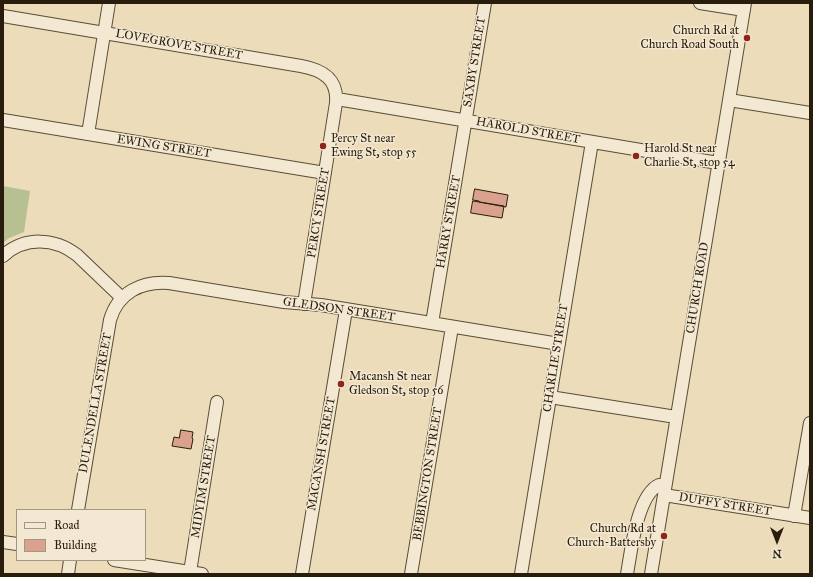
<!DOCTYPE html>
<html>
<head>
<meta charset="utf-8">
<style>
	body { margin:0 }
	#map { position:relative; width:813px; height:577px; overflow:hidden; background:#ecdcb9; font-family:"IM FELL Great Primer",serif }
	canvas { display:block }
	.frame { position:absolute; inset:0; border:4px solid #281d0d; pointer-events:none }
	.legend { position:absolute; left:16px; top:509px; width:130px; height:52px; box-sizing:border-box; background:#f3e8d2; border:1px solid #a29783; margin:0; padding:5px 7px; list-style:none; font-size:12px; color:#281d0d }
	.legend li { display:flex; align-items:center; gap:8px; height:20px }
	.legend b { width:20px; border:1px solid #a29783 }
	.north { position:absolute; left:757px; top:521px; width:40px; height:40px; -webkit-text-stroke:3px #f3e8d2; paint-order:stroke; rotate:180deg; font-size:11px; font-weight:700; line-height:16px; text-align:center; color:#281d0d }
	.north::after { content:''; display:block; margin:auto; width:14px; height:18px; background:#281d0d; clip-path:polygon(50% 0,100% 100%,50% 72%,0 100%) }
</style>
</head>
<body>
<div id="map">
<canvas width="813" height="577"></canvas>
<div class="frame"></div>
<ul class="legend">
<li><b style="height:5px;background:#f3e8d2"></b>Road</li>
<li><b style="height:11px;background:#daa28e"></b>Building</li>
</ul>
<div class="north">N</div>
</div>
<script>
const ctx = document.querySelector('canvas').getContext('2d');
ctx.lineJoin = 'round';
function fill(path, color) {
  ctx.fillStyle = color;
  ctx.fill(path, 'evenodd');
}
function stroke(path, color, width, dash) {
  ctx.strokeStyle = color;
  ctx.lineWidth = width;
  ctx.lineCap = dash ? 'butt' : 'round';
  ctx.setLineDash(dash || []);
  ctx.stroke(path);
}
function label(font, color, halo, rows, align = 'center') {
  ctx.font = font + ' "IM FELL Great Primer",serif';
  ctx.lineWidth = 3;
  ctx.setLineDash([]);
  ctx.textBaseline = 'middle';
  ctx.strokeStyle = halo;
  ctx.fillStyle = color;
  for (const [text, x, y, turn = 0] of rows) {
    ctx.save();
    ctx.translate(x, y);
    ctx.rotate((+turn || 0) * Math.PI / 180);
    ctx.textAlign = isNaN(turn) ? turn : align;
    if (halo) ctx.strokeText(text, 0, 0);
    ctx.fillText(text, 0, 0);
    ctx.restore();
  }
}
fill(new Path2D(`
	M 3,186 L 30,191 L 24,232 L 9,238 L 3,243 Z`), '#b7c090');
const building = new Path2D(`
	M 475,189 L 508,195 L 506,207 L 479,202 L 479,201 L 473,200 Z
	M 473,201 L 504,206 L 502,218 L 471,213 Z
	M 181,430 L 193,432 L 192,438 L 193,439 L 191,449 L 172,446 L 174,437 L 179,438 Z`);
fill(building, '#daa28e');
stroke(building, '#281d0d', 1);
const minor = new Path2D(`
	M 700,3 L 744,10
	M 3,16 L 301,66 C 323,70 338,79 336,103 L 304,304
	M 337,99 L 718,163
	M 729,100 L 810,113
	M 3,120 L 325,173
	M 88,134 L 109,3
	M 3,256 C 25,236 55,238 77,255 L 122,298
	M 432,323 L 485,3
	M 550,397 L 676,417
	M 664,495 L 810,518
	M 78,510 L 110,320 C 118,292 142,281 169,283 L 284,302 L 321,305 L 559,344
	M 794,516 L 810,423
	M 3,542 L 17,544
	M 114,560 L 202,574
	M 190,572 L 217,402
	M 68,574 L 70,560
	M 302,574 L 346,310
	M 411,574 L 452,327
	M 521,574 L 592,142
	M 627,574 C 631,552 637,495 659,485 L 665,486
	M 651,574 L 745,3`);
stroke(minor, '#594d38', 14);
stroke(minor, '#f3e8d2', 12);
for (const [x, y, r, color] of [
	[747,38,4,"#8f2418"],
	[323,146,4,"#8f2418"],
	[636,156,4,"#8f2418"],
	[341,384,4,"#8f2418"],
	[664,536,4,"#8f2418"]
]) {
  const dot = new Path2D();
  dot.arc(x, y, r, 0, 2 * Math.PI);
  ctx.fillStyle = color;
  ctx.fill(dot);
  stroke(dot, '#f3e8d2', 1.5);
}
label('12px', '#281d0d', '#f3e8d2', [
	["Church Rd at",739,31,"right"],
	["Church Road South",739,45,"right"],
	["Percy St near",331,139],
	["Ewing St, stop 55",331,153],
	["Harold St near",644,149],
	["Charlie St, stop 54",644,163],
	["Macansh St near",349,377],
	["Gledson St, stop 56",349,391],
	["Church Rd at",656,529,"right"],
	["Church-Battersby",656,543,"right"]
], 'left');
label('12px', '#281d0d', '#f3e8d2', [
	["LOVEGROVE STREET",179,45,10],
	["SAXBY STREET",475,62,-81],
	["HAROLD STREET",528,131,10],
	["EWING STREET",164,147,9],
	["PERCY STREET",319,213,-81],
	["HARRY STREET",449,222,-80],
	["CHURCH ROAD",698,288,-81],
	["GLEDSON STREET",339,310,8],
	["CHARLIE STREET",556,358,-81],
	["DULENDELLA STREET",96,403,-80],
	["MACANSH STREET",322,454,-80],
	["BEBBINGTON STREET",428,474,-81],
	["MIDYIM STREET",204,487,-81],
	["DUFFY STREET",725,505,9]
]);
</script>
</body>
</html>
